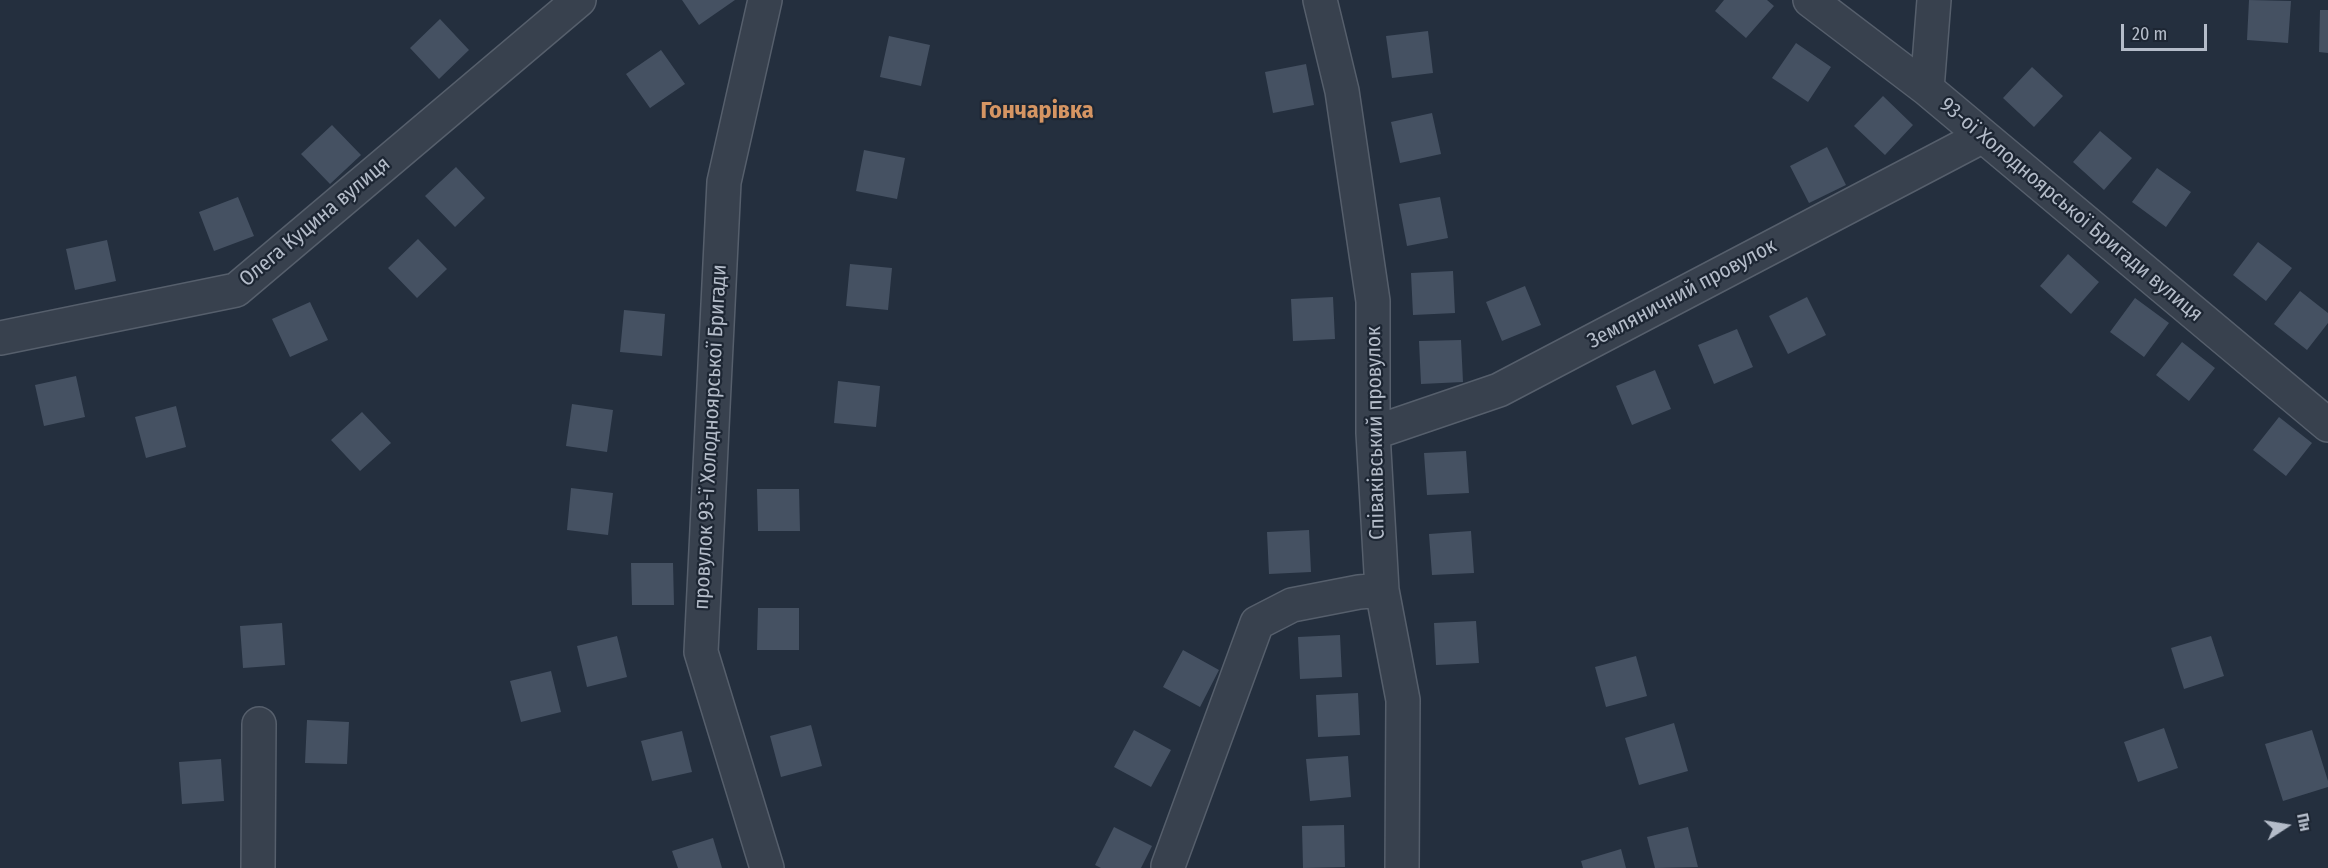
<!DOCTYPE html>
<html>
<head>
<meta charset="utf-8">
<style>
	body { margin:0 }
	#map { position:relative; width:2328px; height:868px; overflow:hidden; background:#242f3e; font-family:"Fira Sans Condensed",sans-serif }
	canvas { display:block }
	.north { position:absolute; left:2256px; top:796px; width:60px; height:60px; -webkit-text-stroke:4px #1d2633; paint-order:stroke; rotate:78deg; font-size:16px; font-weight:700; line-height:24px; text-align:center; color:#b4bcc9 }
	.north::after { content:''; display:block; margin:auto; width:21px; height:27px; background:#b4bcc9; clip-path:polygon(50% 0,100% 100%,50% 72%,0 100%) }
	.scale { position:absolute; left:2121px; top:24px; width:86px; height:27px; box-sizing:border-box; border:3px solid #b4bcc9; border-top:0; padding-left:8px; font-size:18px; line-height:21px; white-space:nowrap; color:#b4bcc9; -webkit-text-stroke:4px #1d2633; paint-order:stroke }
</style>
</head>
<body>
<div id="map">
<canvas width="2328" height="868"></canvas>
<div class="north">Пн</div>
<div class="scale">20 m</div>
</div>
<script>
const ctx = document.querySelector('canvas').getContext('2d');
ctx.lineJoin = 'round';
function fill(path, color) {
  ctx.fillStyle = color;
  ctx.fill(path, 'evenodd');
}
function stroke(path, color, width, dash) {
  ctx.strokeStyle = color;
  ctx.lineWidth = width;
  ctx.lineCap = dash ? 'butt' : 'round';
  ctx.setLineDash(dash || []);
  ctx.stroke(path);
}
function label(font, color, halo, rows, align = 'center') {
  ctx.font = font + ' "Fira Sans Condensed",sans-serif';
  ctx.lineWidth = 4.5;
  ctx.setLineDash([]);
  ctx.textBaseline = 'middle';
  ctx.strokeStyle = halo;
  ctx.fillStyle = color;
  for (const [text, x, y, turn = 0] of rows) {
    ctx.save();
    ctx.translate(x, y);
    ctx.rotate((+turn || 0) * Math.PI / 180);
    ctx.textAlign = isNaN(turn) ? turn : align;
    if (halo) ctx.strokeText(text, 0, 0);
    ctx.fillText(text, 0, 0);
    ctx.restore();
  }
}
fill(new Path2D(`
	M 682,0 L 735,0 L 699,25 Z
	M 1724,0 L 1767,0 L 1774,6 L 1746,38 L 1715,11 Z
	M 2249,0 L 2291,1 L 2288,43 L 2247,40 Z
	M 2320,10 L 2328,10 L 2328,53 L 2319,52 Z
	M 440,19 L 469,50 L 439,79 L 410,48 Z
	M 1428,31 L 1433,73 L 1392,78 L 1386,36 Z
	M 889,36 L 930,45 L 921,86 L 880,77 Z
	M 1796,43 L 1831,67 L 1808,102 L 1772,78 Z
	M 661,50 L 685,84 L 650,108 L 626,74 Z
	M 1306,64 L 1314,105 L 1273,113 L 1265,72 Z
	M 2032,67 L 2063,96 L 2034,127 L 2003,98 Z
	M 1883,96 L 1913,125 L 1885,155 L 1854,126 Z
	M 1432,113 L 1441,154 L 1400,163 L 1391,122 Z
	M 332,125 L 361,155 L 330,184 L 301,154 Z
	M 2100,131 L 2132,158 L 2104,190 L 2073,162 Z
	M 1827,147 L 1846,185 L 1809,203 L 1790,166 Z
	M 864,150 L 905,158 L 897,199 L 856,191 Z
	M 456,167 L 485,198 L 455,227 L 425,196 Z
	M 2157,168 L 2191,192 L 2166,227 L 2132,202 Z
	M 238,197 L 254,236 L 214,251 L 199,212 Z
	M 1440,197 L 1448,238 L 1407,246 L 1399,204 Z
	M 418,239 L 447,269 L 417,298 L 388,268 Z
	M 107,240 L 116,281 L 75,290 L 66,249 Z
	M 2258,242 L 2292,268 L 2266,301 L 2233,275 Z
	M 2068,254 L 2099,282 L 2071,314 L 2040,286 Z
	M 850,264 L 892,268 L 888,310 L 846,306 Z
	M 1453,271 L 1455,313 L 1413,315 L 1411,273 Z
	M 1525,286 L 1541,325 L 1502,341 L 1486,302 Z
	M 2300,291 L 2328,313 L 2328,323 L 2307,350 L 2274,324 Z
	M 1333,297 L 1335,339 L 1293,341 L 1291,299 Z
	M 1807,297 L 1826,335 L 1788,354 L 1769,316 Z
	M 2135,298 L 2169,323 L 2144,357 L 2110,332 Z
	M 310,302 L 328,340 L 290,357 L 272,319 Z
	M 624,310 L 665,314 L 662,356 L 620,352 Z
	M 1737,329 L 1753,367 L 1714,384 L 1698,345 Z
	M 1461,340 L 1463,382 L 1421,384 L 1419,341 Z
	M 2182,342 L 2215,368 L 2189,401 L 2156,375 Z
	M 1655,370 L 1671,409 L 1632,425 L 1616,386 Z
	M 76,376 L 85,417 L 44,426 L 35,385 Z
	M 838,381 L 880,386 L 876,427 L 834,423 Z
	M 572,404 L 613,410 L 607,452 L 566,446 Z
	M 176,406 L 186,447 L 146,458 L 135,417 Z
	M 362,412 L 391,443 L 360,471 L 331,440 Z
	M 2279,417 L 2312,443 L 2286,476 L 2253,450 Z
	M 1466,451 L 1469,493 L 1427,495 L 1424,453 Z
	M 571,488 L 613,493 L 608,535 L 567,530 Z
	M 757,489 L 799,489 L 800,531 L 758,531 Z
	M 1309,530 L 1311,572 L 1269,574 L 1267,532 Z
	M 1471,531 L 1474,573 L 1432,575 L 1429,534 Z
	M 631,563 L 673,563 L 674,605 L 632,605 Z
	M 758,608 L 799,608 L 799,650 L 757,650 Z
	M 1476,621 L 1479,663 L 1436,665 L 1434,623 Z
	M 282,623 L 285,665 L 243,668 L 240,626 Z
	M 1340,635 L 1342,677 L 1300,679 L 1298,637 Z
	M 617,636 L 627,677 L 587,687 L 577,646 Z
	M 2211,636 L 2224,676 L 2184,689 L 2171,648 Z
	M 1183,650 L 1219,670 L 1200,707 L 1163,687 Z
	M 1636,656 L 1647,696 L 1606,707 L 1595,667 Z
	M 551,671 L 561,712 L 521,722 L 510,681 Z
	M 1358,693 L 1360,735 L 1318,737 L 1316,695 Z
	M 307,720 L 349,722 L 347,764 L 305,763 Z
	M 1674,723 L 1688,771 L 1639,785 L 1625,738 Z
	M 811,725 L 822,766 L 781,777 L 770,736 Z
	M 2164,728 L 2178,768 L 2138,782 L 2124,742 Z
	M 1134,730 L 1171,750 L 1151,787 L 1114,767 Z
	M 2312,730 L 2328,781 L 2328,787 L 2283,801 L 2265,744 Z
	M 682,731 L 692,772 L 652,781 L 641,741 Z
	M 1348,756 L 1351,797 L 1310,801 L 1306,759 Z
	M 221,759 L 224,801 L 182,804 L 179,762 Z
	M 1344,825 L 1345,867 L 1303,868 L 1302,826 Z
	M 1114,827 L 1152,846 L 1141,868 L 1101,868 L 1095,865 Z
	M 1688,827 L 1698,867 L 1655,868 L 1647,837 Z
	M 713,838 L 722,868 L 678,868 L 672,851 Z
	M 1621,849 L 1626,868 L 1583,868 L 1581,861 Z`), '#455162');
const minor = new Path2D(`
	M 765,0 L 724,182 L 701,652 L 767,868
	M 1320,0 L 1342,91 L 1373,301 L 1373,433 L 1382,590 L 1403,700 L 1402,868
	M 1810,0 L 1927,89 L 2328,425
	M 1927,89 L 1934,0
	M 0,338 L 236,290 L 579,0
	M 1373,433 L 1499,390 L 1983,136
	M 1168,866 L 1257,623 L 1292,605 L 1359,592 L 1382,590
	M 258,868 L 259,724`);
stroke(minor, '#565f6c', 36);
stroke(minor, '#38414e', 33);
label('21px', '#b4bcc9', '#1d2633', [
	["93-ої Холодноярської Бригади вулиця",2071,210,40],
	["Олега Куцина вулиця",315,222,-40],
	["Земляничний провулок",1682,294,-28],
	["Співаківський провулок",1376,433,-91],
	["провулок 93-ї Холодноярської Бригади",711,437,-87]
]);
label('bold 24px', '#d59563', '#1d2633', [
	["Гончарівка",1037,111]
]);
</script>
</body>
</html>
